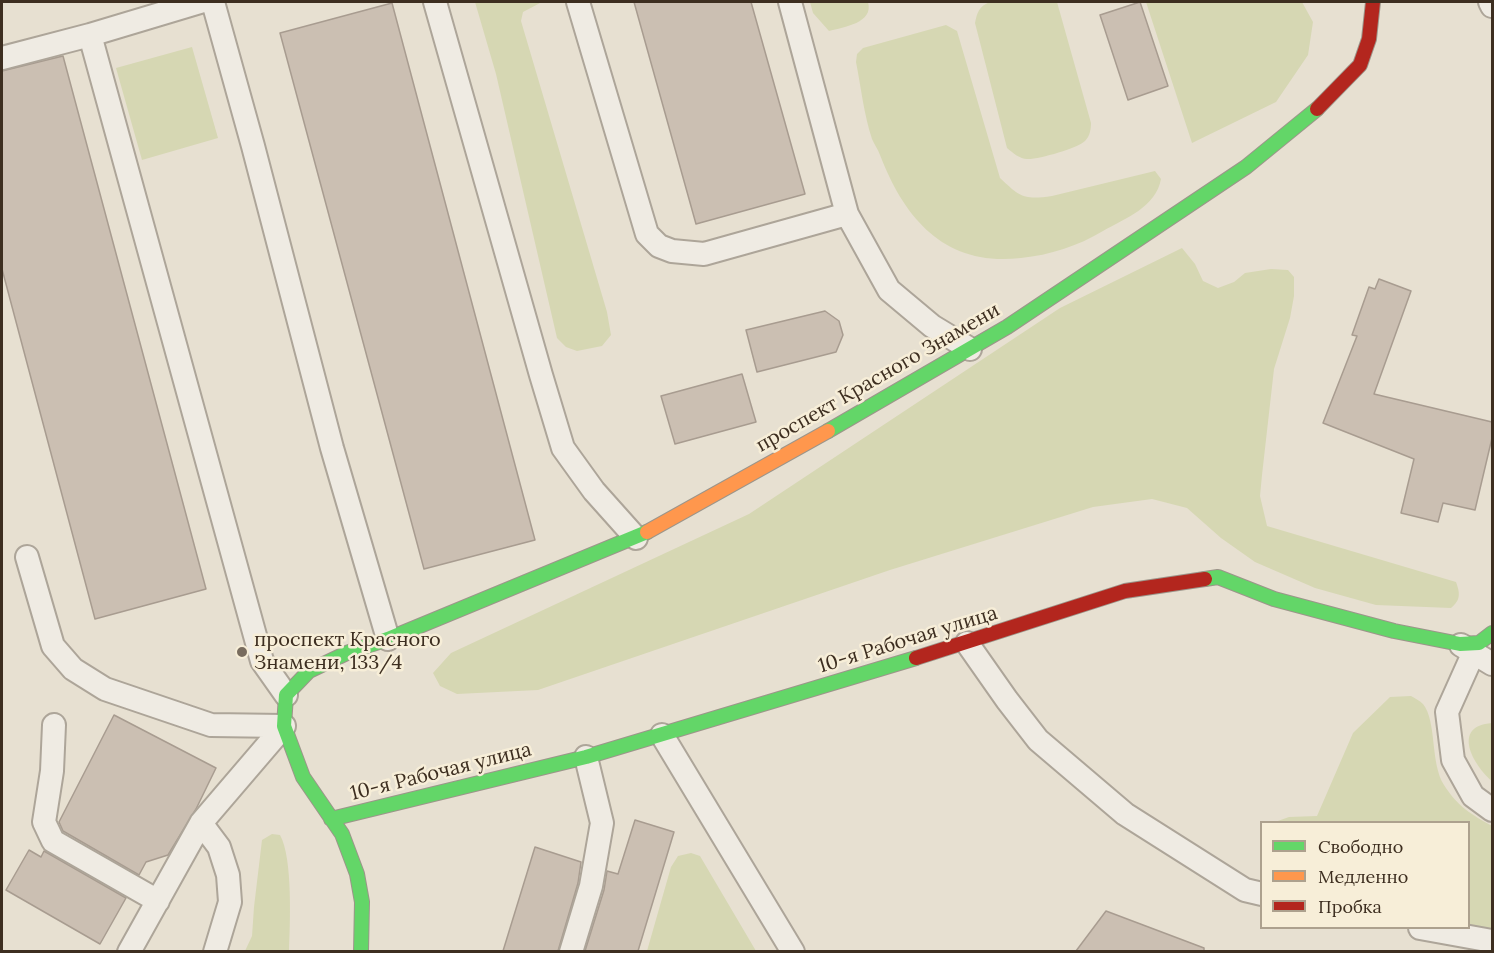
<!DOCTYPE html>
<html>
<head>
<meta charset="utf-8">
<style>
	body { margin:0 }
	#map { position:relative; width:1494px; height:953px; overflow:hidden; background:#e7e0d1; font-family:Lora,serif }
	canvas { display:block }
	.frame { position:absolute; inset:0; border:3px solid #3d2e20; pointer-events:none }
	.legend { position:absolute; left:1260px; top:821px; width:210px; height:108px; box-sizing:border-box; background:#f7eed8; border:2px solid #ada18e; margin:0; padding:8px 10px; list-style:none; font-size:18px; color:#3d2e20 }
	.legend li { display:flex; align-items:center; gap:12px; height:30px }
	.legend b { width:30px; border:2px solid #ada18e }
</style>
</head>
<body>
<div id="map">
<canvas width="1494" height="953"></canvas>
<div class="frame"></div>
<ul class="legend">
<li><b style="height:8px;background:#63d668"></b>Свободно</li>
<li><b style="height:8px;background:#ff974d"></b>Медленно</li>
<li><b style="height:8px;background:#b3261e"></b>Пробка</li>
</ul>
</div>
<script>
const ctx = document.querySelector('canvas').getContext('2d');
ctx.lineJoin = 'round';
function fill(path, color) {
  ctx.fillStyle = color;
  ctx.fill(path, 'evenodd');
}
function stroke(path, color, width, dash) {
  ctx.strokeStyle = color;
  ctx.lineWidth = width;
  ctx.lineCap = dash ? 'butt' : 'round';
  ctx.setLineDash(dash || []);
  ctx.stroke(path);
}
function label(font, color, halo, rows, align = 'center') {
  ctx.font = font + ' Lora,serif';
  ctx.lineWidth = 5;
  ctx.setLineDash([]);
  ctx.textBaseline = 'middle';
  ctx.strokeStyle = halo;
  ctx.fillStyle = color;
  for (const [text, x, y, turn = 0] of rows) {
    ctx.save();
    ctx.translate(x, y);
    ctx.rotate((+turn || 0) * Math.PI / 180);
    ctx.textAlign = isNaN(turn) ? turn : align;
    if (halo) ctx.strokeText(text, 0, 0);
    ctx.fillText(text, 0, 0);
    ctx.restore();
  }
}
fill(new Path2D(`
	M 475,2 L 542,2 L 523,12 L 521,21 L 607,312 L 611,335 L 602,346 L 577,351 L 566,347 L 557,338 L 496,74 Z
	M 810,2 L 868,2 C 874,23 844,27 829,31 L 813,13 Z
	M 990,2 L 1057,2 L 1091,123 C 1091,129 1090,136 1085,141 C 1078,148 1037,160 1027,159 C 1020,159 1013,153 1007,148 L 975,23 C 977,13 979,6 990,2 Z
	M 1146,2 L 1302,2 L 1313,22 L 1308,55 L 1276,102 L 1192,143 Z
	M 946,25 L 957,31 L 1000,178 C 1020,197 1024,200 1052,196 L 1155,171 L 1161,179 C 1156,207 1126,218 1103,231 C 1078,246 1050,255 1021,258 C 946,267 905,220 880,155 C 878,149 874,144 872,139 C 864,115 861,87 856,62 L 857,54 L 863,48 Z
	M 192,47 L 218,138 L 142,160 L 116,68 Z
	M 1182,248 L 1195,264 L 1203,281 L 1218,288 L 1234,282 L 1245,273 L 1271,269 L 1288,270 L 1294,277 L 1294,296 L 1290,318 L 1274,369 L 1262,475 L 1260,496 L 1267,526 L 1456,582 C 1460,593 1461,600 1451,608 L 1376,605 L 1315,588 L 1255,562 L 1221,538 L 1187,508 L 1152,499 L 1093,507 L 890,570 L 538,690 L 457,694 L 440,686 L 433,673 L 451,653 L 749,514 L 1060,308 Z
	M 1411,696 C 1415,698 1420,701 1423,704 C 1437,721 1430,763 1444,785 C 1458,807 1471,814 1492,826 L 1492,930 L 1469,925 L 1468,822 L 1275,822 L 1289,817 L 1317,816 L 1353,733 L 1390,697 Z
	M 1492,723 L 1492,781 C 1473,765 1451,726 1492,723 Z
	M 272,834 L 280,835 C 293,858 290,924 289,951 L 245,951 L 252,936 L 254,907 L 262,840 Z
	M 691,853 L 700,856 L 756,951 L 647,951 L 671,867 L 678,856 Z`), '#d6d7b3');
const building = new Path2D(`
	M 634,2 L 751,2 L 805,194 L 696,224 Z
	M 1140,2 L 1168,86 L 1128,100 L 1100,15 Z
	M 392,3 L 535,540 L 424,569 L 280,33 Z
	M 63,56 L 206,589 L 95,619 L 2,269 L 2,71 Z
	M 1379,279 L 1411,291 L 1374,394 L 1492,422 L 1492,438 L 1475,510 L 1443,503 L 1438,522 L 1401,513 L 1414,459 L 1323,423 L 1357,336 L 1352,335 L 1369,287 L 1375,289 Z
	M 825,311 L 839,321 L 843,335 L 836,352 L 757,372 L 746,330 Z
	M 742,374 L 756,422 L 675,444 L 661,396 Z
	M 114,715 L 216,768 L 196,809 L 168,855 L 146,862 L 139,875 L 63,831 L 59,822 Z
	M 635,820 L 674,832 L 638,951 L 585,951 L 604,890 L 607,871 L 618,874 Z
	M 535,847 L 581,862 L 578,883 L 558,951 L 503,951 Z
	M 29,850 L 41,857 L 44,851 L 126,898 L 100,944 L 6,890 Z
	M 1106,911 L 1204,948 L 1204,951 L 1076,951 Z`);
fill(building, '#cbbfb2');
stroke(building, '#a89c90', 1.5);
const lane = new Path2D(`
	M 213,2 L 253,146 L 332,448 L 388,639
	M 435,2 L 541,375 L 563,448 L 594,491 L 636,538
	M 578,2 L 647,234 L 659,246 L 672,251 L 704,254 L 847,214
	M 790,2 L 847,214 L 889,290 L 932,326 L 970,349
	M 1490,2 L 1492,6
	M 90,35 L 262,661 L 286,695
	M 2,58 L 90,35 L 200,2
	M 27,557 L 53,646 L 73,669 L 105,689 L 211,725 L 284,726
	M 967,643 L 1007,700 L 1038,740 L 1125,814 L 1245,890 L 1262,894
	M 1461,645 L 1492,664
	M 1473,654 L 1447,712 L 1453,760 L 1473,796 L 1492,810
	M 54,725 L 52,771 L 44,822 L 53,841 L 158,901
	M 662,735 L 793,952
	M 201,823 L 219,847 L 228,875 L 230,902 L 215,952
	M 1420,928 L 1492,941
	M 129,952 L 201,823 L 284,726
	M 571,952 L 591,886 L 602,823 L 586,757`);
const fast = new Path2D(`
	M 828,431 L 1007,327 L 1246,167 L 1317,109
	M 1205,579 L 1218,577 L 1274,599 L 1394,631 L 1460,644 L 1479,643 L 1492,633
	M 331,819 L 586,757 L 916,658
	M 361,952 L 362,902 L 357,874 L 342,834 L 303,777 L 284,726 L 286,695 L 309,671 L 349,652 L 388,639 L 647,532`);
const slow = new Path2D(`
	M 647,532 L 828,431`);
const jam = new Path2D(`
	M 1317,109 L 1360,65 L 1369,39 L 1373,2
	M 916,658 L 1125,591 L 1205,579`);
stroke(lane, '#ada599', 26);
stroke(fast, '#9c958a', 16);
stroke(slow, '#9c958a', 16);
stroke(jam, '#9c958a', 16);
stroke(lane, '#efebe3', 22);
stroke(fast, '#63d668', 14);
stroke(slow, '#ff974d', 14);
stroke(jam, '#b3261e', 14);
for (const [x, y, r, color] of [
	[242,652,6,"#786c5e"]
]) {
  const dot = new Path2D();
  dot.arc(x, y, r, 0, 2 * Math.PI);
  ctx.fillStyle = color;
  ctx.fill(dot);
  stroke(dot, '#f7eed8', 2);
}
label('20px', '#3d2e20', '#f7eed8', [
	["проспект Красного Знамени",878,378,-30],
	["10-я Рабочая улица",908,640,-17],
	["10-я Рабочая улица",441,772,-14]
]);
label('20px', '#3d2e20', '#f7eed8', [
	["проспект Красного",254,640],
	["Знамени, 133/4",254,663]
], 'left');
</script>
</body>
</html>
